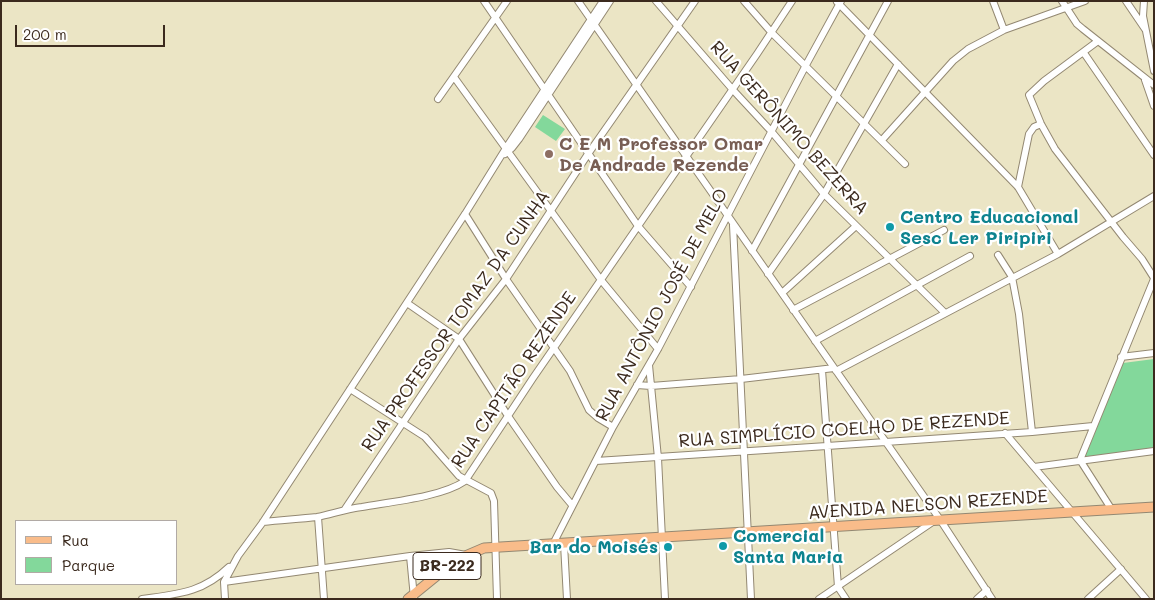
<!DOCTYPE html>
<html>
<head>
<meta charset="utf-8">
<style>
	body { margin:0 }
	#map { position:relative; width:1155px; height:600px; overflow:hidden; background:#ebe5c5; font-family:Mali,sans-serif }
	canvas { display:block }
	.frame { position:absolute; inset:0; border:2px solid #3b2a1e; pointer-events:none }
	.legend { position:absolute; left:15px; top:520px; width:162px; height:65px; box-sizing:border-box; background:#fff; border:1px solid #b1aaa5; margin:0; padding:6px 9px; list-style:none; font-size:15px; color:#3b2a1e }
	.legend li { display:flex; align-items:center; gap:10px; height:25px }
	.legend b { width:25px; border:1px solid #b1aaa5 }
	.scale { position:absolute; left:15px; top:25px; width:150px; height:22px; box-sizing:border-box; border:2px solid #3b2a1e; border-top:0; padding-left:6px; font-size:15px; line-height:18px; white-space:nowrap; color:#3b2a1e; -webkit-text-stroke:4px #fff; paint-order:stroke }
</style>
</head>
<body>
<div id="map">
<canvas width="1155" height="600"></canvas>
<div class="frame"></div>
<ul class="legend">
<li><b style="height:6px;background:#f9bc8a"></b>Rua</li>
<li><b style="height:14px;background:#83d89b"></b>Parque</li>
</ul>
<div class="scale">200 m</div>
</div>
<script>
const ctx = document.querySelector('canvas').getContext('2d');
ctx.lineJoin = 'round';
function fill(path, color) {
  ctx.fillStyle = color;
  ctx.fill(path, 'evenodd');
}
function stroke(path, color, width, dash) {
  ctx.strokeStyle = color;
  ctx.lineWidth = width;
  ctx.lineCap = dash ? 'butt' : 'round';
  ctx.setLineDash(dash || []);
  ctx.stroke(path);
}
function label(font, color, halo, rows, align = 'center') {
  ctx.font = font + ' Mali,sans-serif';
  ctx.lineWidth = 4.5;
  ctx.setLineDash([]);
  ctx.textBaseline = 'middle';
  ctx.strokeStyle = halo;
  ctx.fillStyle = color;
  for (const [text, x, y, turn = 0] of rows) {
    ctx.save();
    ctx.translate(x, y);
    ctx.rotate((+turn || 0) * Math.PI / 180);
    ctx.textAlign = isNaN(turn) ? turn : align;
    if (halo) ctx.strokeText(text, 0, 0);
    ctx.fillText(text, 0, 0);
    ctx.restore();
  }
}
fill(new Path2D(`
	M 543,115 L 565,129 L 556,141 L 535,127 Z
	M 1154,359 L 1154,450 L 1085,457 L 1123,363 Z`), '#83d89b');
const minor = new Path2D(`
	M 484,1 L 638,226 L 691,287
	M 578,1 L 941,521 L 992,599
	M 656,1 L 733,90 L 771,131 L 824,194 L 945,313
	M 744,1 L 772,33 L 905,164
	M 993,1 L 1004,30
	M 1062,1 L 1077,24 L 1083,29 L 1154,85
	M 1126,1 L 1145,29
	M 1144,1 L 1143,16 L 1154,71
	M 837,2 L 1018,187 L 1058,254
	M 1098,41 L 1044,81 L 1029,95 L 1041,124 L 1055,149 L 1123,237 L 1142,259 L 1154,278
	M 1084,53 L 1154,155
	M 454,77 L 601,280 L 658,349
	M 1145,80 L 1154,106
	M 438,99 L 507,1
	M 882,140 L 953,61 L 968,49 L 1004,30 L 1085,1
	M 505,154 L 512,148 L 519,139 L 610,1
	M 1018,187 L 1029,134 L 1034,127 L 1041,124
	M 465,214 L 506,279 L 570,371 L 589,410 L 598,418 L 613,427
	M 733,225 L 751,599
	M 752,251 L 888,1
	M 998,255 L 1012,277 L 1019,314 L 1032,432
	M 768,274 L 824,194 L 898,64
	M 782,293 L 856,226
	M 407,303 L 459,339 L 508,416 L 557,487 L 572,505
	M 793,310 L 944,230
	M 815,341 L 970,256
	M 1121,357 L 1154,353
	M 649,365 L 658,458 L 665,599
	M 822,370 L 838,587 L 846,599
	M 836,371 L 1058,254 L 1154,196
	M 637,385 L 651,386 L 741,379 L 834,368
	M 350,389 L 425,437 L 459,476 L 491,493 L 494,501 L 497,599
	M 1005,433 L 1146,599
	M 596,461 L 827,446 L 1032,432 L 1093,426
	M 1034,467 L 1154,451
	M 345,509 L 459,339 L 506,279 L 588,154 L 695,1
	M 1112,510 L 1080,460 L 1154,279
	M 318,517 L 324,599
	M 263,522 C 281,520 299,519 317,517 C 332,514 346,509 362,507 C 390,502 442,497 465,481 L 533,378 L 757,54 L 792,1
	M 553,544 L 613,427 L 658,349 L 806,65 L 841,1
	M 564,544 L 567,599
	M 410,556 L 414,598
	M 224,582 L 410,556 L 449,552 L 466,555
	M 142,599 C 178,594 202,593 229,567
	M 225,599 L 224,582 L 238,556 L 263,522 L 465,214 L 506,148 L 603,1
	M 819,599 L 934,521
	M 977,599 L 987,590
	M 1088,599 L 1121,569`);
const major = new Path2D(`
	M 408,599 L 456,560 L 484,548 L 1154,507`);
stroke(minor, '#938872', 8);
stroke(major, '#938872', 11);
stroke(minor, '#fff', 6);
stroke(major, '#f9bc8a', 9);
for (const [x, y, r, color] of [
	[549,154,5,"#8d6e63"],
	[890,227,5,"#0f9aa8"],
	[723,546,5,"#0f9aa8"],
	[668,547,5,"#0f9aa8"]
]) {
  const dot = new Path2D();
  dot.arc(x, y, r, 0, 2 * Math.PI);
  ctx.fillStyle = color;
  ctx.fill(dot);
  stroke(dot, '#fff', 2);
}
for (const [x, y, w] of [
	[447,566,68]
]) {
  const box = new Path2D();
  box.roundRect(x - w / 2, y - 13.5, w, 27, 4);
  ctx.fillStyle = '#fff';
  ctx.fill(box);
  stroke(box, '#3b2a1e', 1);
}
label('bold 16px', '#3b2a1e', null, [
	["BR-222",447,566]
]);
label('18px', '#3b2a1e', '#fff', [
	["RUA GERÔNIMO BEZERRA",789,128,48],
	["RUA ANTÔNIO JOSÉ DE MELO",662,305,-62],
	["RUA PROFESSOR TOMAZ DA CUNHA",456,321,-55],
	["RUA CAPITÃO REZENDE",514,380,-56],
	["RUA SIMPLÍCIO COELHO DE REZENDE",844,430,-4],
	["AVENIDA NELSON REZENDE",928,505,-4]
]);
label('bold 18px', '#785e54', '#fff', [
	["C E M Professor Omar",559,144],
	["De Andrade Rezende",559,165]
], 'left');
label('bold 18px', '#0d838f', '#fff', [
	["Centro Educacional",900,217],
	["Sesc Ler Piripiri",900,238],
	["Comercial",733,536],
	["Santa Maria",733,557],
	["Bar do Moisés",658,547,"right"]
], 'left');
</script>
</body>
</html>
